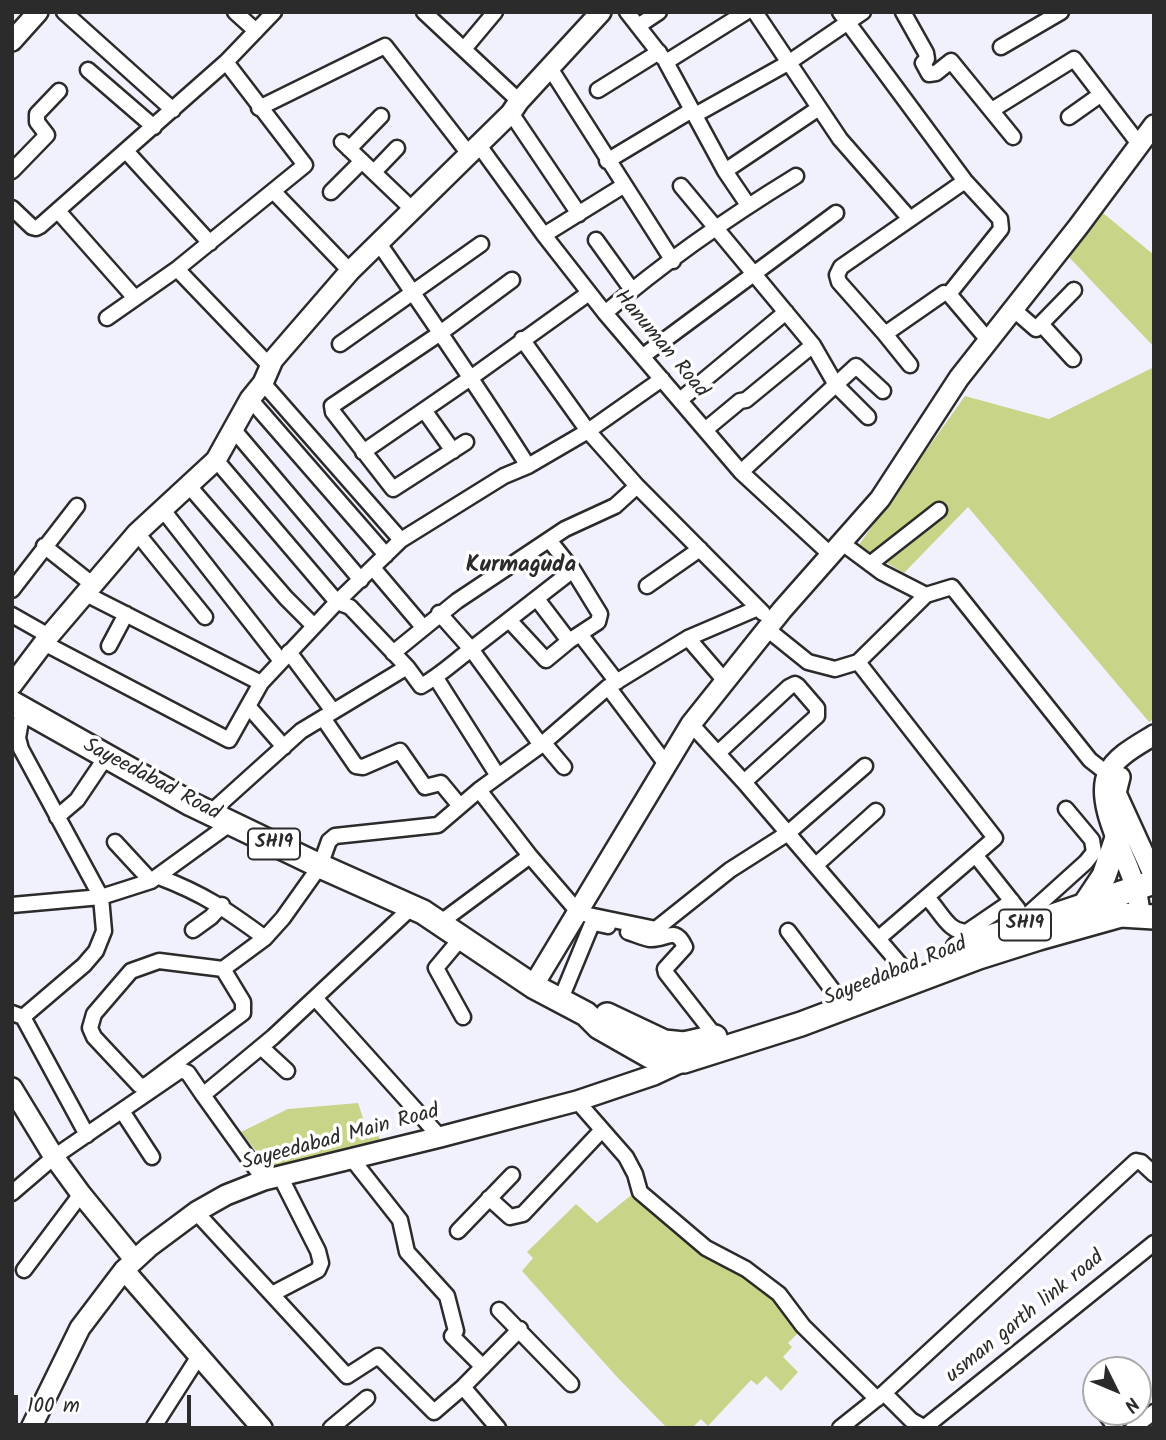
<!DOCTYPE html>
<html>
<head>
<meta charset="utf-8">
<style>
	body { margin:0 }
	#map { position:relative; width:1166px; height:1440px; overflow:hidden; background:#f1f1fe; font-family:Kalam,sans-serif }
	canvas { display:block }
	.frame { position:absolute; inset:0; border:14px solid #2b2b2b; pointer-events:none }
	.north { position:absolute; left:1082px; top:1356px; width:70px; height:70px; box-sizing:border-box; background:#fff; border:2px solid #aaa; border-radius:50%; rotate:133deg; font-size:19px; font-weight:700; line-height:28px; text-align:center; color:#2b2b2b }
	.north::after { content:''; display:block; margin:auto; width:24px; height:32px; background:#2b2b2b; clip-path:polygon(50% 0,100% 100%,50% 72%,0 100%) }
	.scale { position:absolute; left:14px; top:1395px; width:177px; height:32px; box-sizing:border-box; border:4px solid #2b2b2b; border-top:0; padding-left:9px; font-size:21px; line-height:24px; white-space:nowrap; color:#2b2b2b; -webkit-text-stroke:5px #fff; paint-order:stroke }
</style>
</head>
<body>
<div id="map">
<canvas width="1166" height="1440"></canvas>
<div class="frame"></div>
<div class="north">N</div>
<div class="scale">100 m</div>
</div>
<script>
const ctx = document.querySelector('canvas').getContext('2d');
ctx.lineJoin = 'round';
function fill(path, color) {
  ctx.fillStyle = color;
  ctx.fill(path, 'evenodd');
}
function stroke(path, color, width, dash) {
  ctx.strokeStyle = color;
  ctx.lineWidth = width;
  ctx.lineCap = dash ? 'butt' : 'round';
  ctx.setLineDash(dash || []);
  ctx.stroke(path);
}
function label(font, color, halo, rows, align = 'center') {
  ctx.font = font + ' Kalam,sans-serif';
  ctx.lineWidth = 7;
  ctx.setLineDash([]);
  ctx.textBaseline = 'middle';
  ctx.strokeStyle = halo;
  ctx.fillStyle = color;
  for (const [text, x, y, turn = 0] of rows) {
    ctx.save();
    ctx.translate(x, y);
    ctx.rotate((+turn || 0) * Math.PI / 180);
    ctx.textAlign = isNaN(turn) ? turn : align;
    if (halo) ctx.strokeText(text, 0, 0);
    ctx.fillText(text, 0, 0);
    ctx.restore();
  }
}
fill(new Path2D(`
	M 1103,213 L 1154,255 L 1154,347 L 1067,255 Z
	M 1154,367 L 1154,719 L 1149,722 L 968,507 L 904,573 L 858,546 L 965,396 L 1049,419 Z
	M 358,1103 L 368,1133 L 377,1131 L 380,1140 L 277,1168 L 257,1152 L 241,1132 L 288,1109 Z
	M 635,1192 L 774,1293 L 798,1333 L 788,1343 L 792,1347 L 783,1357 L 798,1372 L 781,1391 L 766,1376 L 757,1385 L 751,1380 L 708,1426 L 701,1419 L 692,1428 L 667,1428 L 617,1377 L 522,1271 L 533,1258 L 527,1252 L 576,1204 L 597,1223 Z`), '#c8d488');
const street = new Path2D(`
	M 64,12 L 173,110
	M 235,12 L 256,31
	M 424,12 L 519,101
	M 627,12 L 663,58
	M 746,12 L 666,62 L 725,171 L 748,205
	M 755,12 L 840,139 L 910,219
	M 840,12 L 965,181 L 1000,219 L 1001,229 L 949,294
	M 903,12 L 926,53 L 927,59 L 923,63 L 929,74 L 936,73 L 951,61 L 1013,137
	M 638,26 L 659,12
	M 1001,47 L 1061,12
	M 464,49 L 495,12
	M 550,68 L 673,261
	M 88,70 L 154,127
	M 598,90 L 659,52
	M 259,108 L 385,46 L 469,154
	M 992,110 L 1074,59 L 1139,144
	M 511,113 L 579,214
	M 695,115 L 788,63 L 863,12
	M 1069,117 L 1100,95
	M 342,142 L 412,209
	M 478,144 L 544,235 L 605,313 L 741,472 L 831,555
	M 349,149 L 381,116
	M 126,151 L 210,243
	M 607,161 L 692,110
	M 12,171 L 47,135 L 37,122 L 37,114 L 59,91
	M 725,171 L 819,108
	M 374,172 L 397,148
	M 965,181 L 841,267 L 837,275 L 839,282 L 885,334 L 944,293 L 949,294 L 988,340
	M 681,186 L 813,345 L 836,385 L 868,417
	M 274,192 L 350,271
	M 331,192 L 362,161
	M 12,208 L 32,227 L 36,228 L 40,226 L 226,62 L 274,12
	M 58,211 L 135,298
	M 544,235 L 623,186
	M 596,240 L 632,290
	M 378,242 C 429,316 480,390 528,466
	M 177,269 L 269,365
	M 1013,309 L 1036,329 L 1074,290
	M 605,313 C 664,262 729,217 796,176
	M 107,318 L 177,269 L 305,165 L 226,62
	M 1041,324 L 1073,359
	M 885,334 L 910,365
	M 522,339 L 588,431 L 637,486 L 763,613
	M 340,344 L 481,244
	M 643,356 L 836,213
	M 263,383 L 401,540
	M 250,399 L 386,555
	M 680,400 L 786,312
	M 424,410 L 453,451
	M 233,429 L 361,580
	M 705,430 L 740,401 L 746,400 L 813,345
	M 466,442 L 393,489 L 333,412 L 332,406 L 439,334 L 512,280
	M 363,452 L 472,377 L 589,293
	M 216,460 L 337,602 L 350,607 L 407,667 L 421,686 C 441,675 456,660 474,647 C 507,621 540,596 573,570 L 600,614 L 598,622 L 569,641 L 546,660 L 509,620
	M 741,472 L 856,366 L 883,391
	M 189,486 L 286,598 L 314,626
	M 163,510 L 281,661
	M 137,533 L 205,617
	M 549,540 L 573,570
	M 842,543 L 881,572 L 926,595 L 952,587 L 1090,760 L 1113,778
	M 44,546 L 92,584
	M 870,564 L 939,510
	M 373,568 L 423,627
	M 647,586 L 700,549
	M 12,590 L 77,506
	M 84,593 L 261,683
	M 537,599 L 569,641
	M 439,613 L 471,649 L 541,745
	M 12,615 L 49,636
	M 767,629 L 808,662 L 835,669 L 858,662 L 995,838 L 879,938
	M 580,634 L 617,682
	M 688,638 L 725,681
	M 44,643 L 229,740 L 261,683 L 337,602 L 401,540 L 504,476 L 528,466 L 588,431 L 662,379
	M 109,646 L 126,614
	M 289,652 L 333,711
	M 393,653 L 457,601 L 565,529 L 615,506 L 637,486
	M 858,662 L 926,595
	M 436,678 L 498,776
	M 608,687 L 666,764
	M 248,706 L 284,747
	M 323,718 L 356,766 L 363,767 L 400,751 L 425,787 L 441,783 L 460,806
	M 691,724 L 744,782 L 904,969
	M 543,742 L 564,767
	M 718,753 L 789,687 L 795,684 L 798,686 L 817,708 L 817,716 L 744,782
	M 479,790 L 530,856 L 579,913 L 656,929 L 730,870 L 788,833 L 865,766
	M 210,813 L 301,731 L 407,667
	M 57,817 L 77,800 L 106,757
	M 115,842 L 151,881
	M 980,861 L 1018,909
	M 816,865 L 876,811
	M 159,877 C 204,894 227,910 265,938
	M 931,902 C 941,913 951,935 968,931 L 1012,901
	M 12,905 L 101,897 L 151,881 L 231,823
	M 1025,917 L 1086,862 L 1094,852 L 1092,840 L 1066,809
	M 441,922 L 530,856
	M 193,930 L 211,917 L 222,905
	M 788,931 L 837,996
	M 628,932 C 635,934 643,938 650,939 C 667,940 675,925 685,947 L 665,969 L 666,973 L 716,1037
	M 462,937 L 436,968 L 463,1017
	M 223,969 L 243,1002 L 243,1013 L 145,1086 L 139,1085 L 94,1037 L 90,1028 L 94,1014 L 131,971 L 159,961 L 223,969 L 265,938 L 283,918 L 320,866 L 329,841 L 335,836 L 438,825 L 479,790 L 541,745 L 608,687 L 688,638 L 758,608
	M 315,998 L 440,1137
	M 560,1001 L 591,926 L 594,923 L 608,926
	M 12,1013 L 23,1017 L 84,965 L 96,951 L 104,931 L 101,897 L 21,749 L 18,738 L 23,709
	M 23,1017 L 87,1135
	M 261,1047 L 287,1071
	M 203,1095 L 264,1180
	M 577,1101 L 626,1157 L 635,1174 L 640,1192 L 706,1248 L 746,1269 L 779,1294 L 803,1326 L 877,1399
	M 122,1111 L 152,1157
	M 352,1159 L 400,1220 L 407,1252 L 447,1296 L 456,1331 L 452,1336 L 483,1367
	M 12,1193 L 54,1157 L 181,1070 L 188,1073 L 203,1095 L 273,1037 L 412,907
	M 489,1198 L 510,1217 L 523,1214 L 601,1131
	M 196,1212 L 347,1376 L 378,1356 L 434,1412 L 463,1387 L 498,1428
	M 458,1231 L 512,1175
	M 24,1270 L 81,1194
	M 272,1294 L 318,1270 L 321,1263 L 318,1251 L 280,1176
	M 499,1310 L 571,1384
	M 463,1387 L 520,1329
	M 884,1393 L 911,1420 L 925,1428
	M 1093,1399 L 1096,1402
	M 1104,1412 L 1116,1428
	M 925,1427 L 1154,1243
	M 153,1428 L 199,1356
	M 331,1428 L 367,1398
	M 840,1428 L 884,1393 L 1136,1161 L 1141,1162 L 1154,1174
	M 1133,1428 L 1154,1412`);
const secondary = new Path2D(`
	M 12,41 L 38,12
	M 12,685 L 49,636 L 137,533 L 216,460 L 250,399 L 263,383 L 273,360 L 350,271 L 511,113 L 519,101 L 601,12
	M 1120,777 L 1116,793 L 1154,876
	M 1140,915 C 1139,905 1138,893 1134,883 C 1125,854 1094,802 1108,773 C 1116,756 1138,745 1154,735
	M 533,986 L 691,724 L 782,610 L 880,499 L 959,378 L 1078,227 L 1154,125
	M 12,1088 L 54,1157 L 81,1194 L 134,1259
	M 124,1270 L 262,1428
	M 31,1428 L 80,1328 L 124,1270 L 149,1247 L 196,1212 L 226,1195 L 264,1180 L 440,1137 L 577,1101 L 654,1075 L 684,1061`);
const primary = new Path2D(`
	M 12,703 L 191,804 L 320,866 L 423,912 L 533,986 L 586,1014 L 599,1027 L 650,1056 L 664,1061 L 684,1061 L 801,1024 L 979,957 L 1039,938 L 1121,915 L 1154,917
	M 1084,906 L 1104,876 L 1117,838
	M 958,948 L 1154,882
	M 607,1015 L 664,1042 L 684,1044 L 715,1037`);
stroke(street, '#2b2b2b', 19);
stroke(secondary, '#2b2b2b', 24);
stroke(primary, '#2b2b2b', 28);
stroke(street, '#fff', 14);
stroke(secondary, '#fff', 19);
stroke(primary, '#fff', 23);
for (const [x, y, w] of [
	[274,844,52],
	[1025,925,52]
]) {
  const box = new Path2D();
  box.roundRect(x - w / 2, y - 15.5, w, 31, 5);
  ctx.fillStyle = '#fff';
  ctx.fill(box);
  stroke(box, '#2b2b2b', 2);
}
label('bold 19px', '#2b2b2b', null, [
	["SH19",274,844],
	["SH19",1025,925]
]);
label('21px', '#2b2b2b', '#fff', [
	["Hanuman Road",660,345,50],
	["Sayeedabad Road",151,781,28],
	["Sayeedabad Road",896,973,-22],
	["Sayeedabad Main Road",341,1139,-15],
	["usman garth link road",1026,1318,-39]
]);
label('bold 23px', '#2b2b2b', '#fff', [
	["Kurmaguda",521,567]
]);
</script>
</body>
</html>
